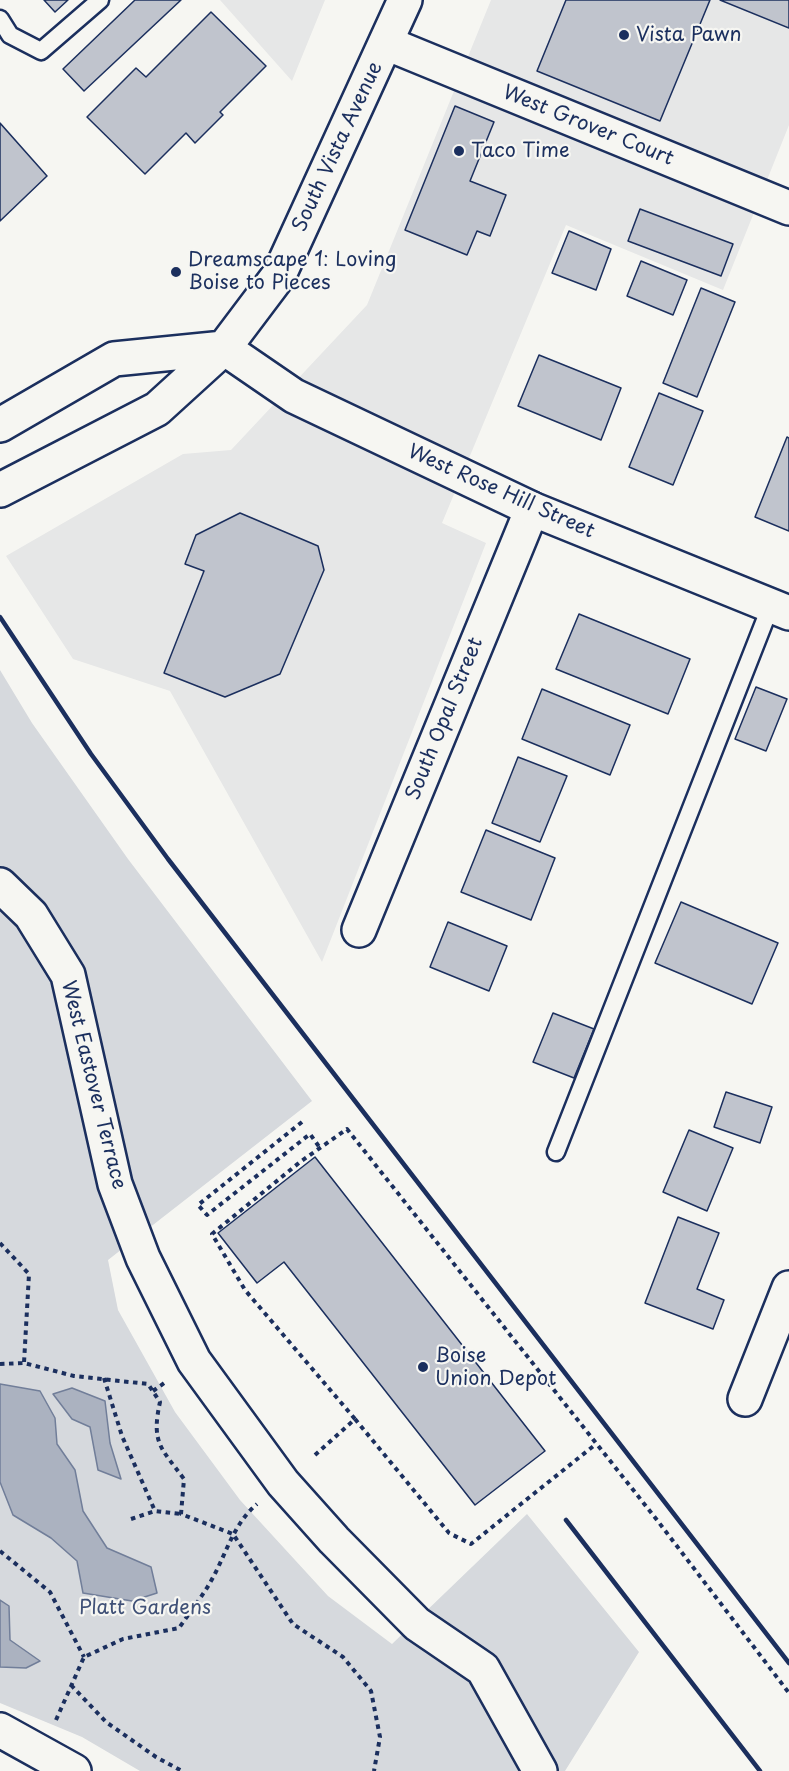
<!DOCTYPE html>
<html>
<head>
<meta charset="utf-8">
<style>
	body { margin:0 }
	canvas { display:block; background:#f6f6f2 }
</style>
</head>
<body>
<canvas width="789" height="1771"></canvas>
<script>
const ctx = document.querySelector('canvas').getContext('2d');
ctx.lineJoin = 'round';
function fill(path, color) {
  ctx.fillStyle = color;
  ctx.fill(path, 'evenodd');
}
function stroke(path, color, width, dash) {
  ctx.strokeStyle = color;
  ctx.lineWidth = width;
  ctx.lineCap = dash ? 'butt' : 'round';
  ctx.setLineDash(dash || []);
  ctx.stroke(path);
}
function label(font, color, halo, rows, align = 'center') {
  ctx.font = font + ' "Playpen Sans",sans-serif';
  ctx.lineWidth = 4.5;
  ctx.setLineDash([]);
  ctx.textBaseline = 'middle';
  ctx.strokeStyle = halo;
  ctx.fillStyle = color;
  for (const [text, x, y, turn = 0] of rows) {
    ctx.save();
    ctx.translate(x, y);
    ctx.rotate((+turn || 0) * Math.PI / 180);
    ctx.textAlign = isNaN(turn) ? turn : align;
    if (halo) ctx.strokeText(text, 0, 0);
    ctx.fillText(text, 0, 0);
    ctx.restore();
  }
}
fill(new Path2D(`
	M 220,0 L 325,0 L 292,81 Z
	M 491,0 L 789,0 L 789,125 L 723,290 L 566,225 L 442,523 L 486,543 L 322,962 L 170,691 L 73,659 L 6,556 L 183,454 L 231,450 L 367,305 Z`), '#e6e7e7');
fill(new Path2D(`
	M 0,670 L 32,723 L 128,859 L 312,1101 L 108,1260 L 118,1310 L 175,1412 L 240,1500 L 328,1596 L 392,1644 L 527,1514 L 639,1652 L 565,1771 L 140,1771 L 82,1737 L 0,1703 Z`), '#d6d9dd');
const water = new Path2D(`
	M 0,1384 L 40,1391 L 55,1418 L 57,1444 L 75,1470 L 83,1511 L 107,1548 L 151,1567 L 157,1593 L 132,1601 L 83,1593 L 77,1561 L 51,1538 L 13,1515 L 0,1482 Z
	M 72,1388 L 105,1401 L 110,1443 L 121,1479 L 98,1470 L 90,1427 L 72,1419 L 53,1394 Z
	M 0,1600 L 9,1606 L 10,1640 L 40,1661 L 26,1668 L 0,1667 Z`);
fill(water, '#abb2c0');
stroke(water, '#717e99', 1.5);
const building = new Path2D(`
	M 44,0 L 68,0 L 55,12 Z
	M 135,0 L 181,0 L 84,91 L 63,69 Z
	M 566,0 L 710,0 L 660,121 L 537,71 Z
	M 720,0 L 789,0 L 789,28 Z
	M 211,12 L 266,66 L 220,112 L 223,115 L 195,143 L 186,133 L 145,174 L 87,117 L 136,68 L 146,77 Z
	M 455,106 L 494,122 L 470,181 L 506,195 L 490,236 L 477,231 L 467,255 L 405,230 Z
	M 0,123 L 47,176 L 0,221 Z
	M 640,209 L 733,244 L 721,276 L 628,241 Z
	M 569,231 L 611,249 L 596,290 L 552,273 Z
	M 641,261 L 687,280 L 673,315 L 627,296 Z
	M 701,288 L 735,302 L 697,397 L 663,383 Z
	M 539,355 L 621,388 L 601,440 L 518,406 Z
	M 659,393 L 703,411 L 673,485 L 629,467 Z
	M 787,437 L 789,438 L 789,531 L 755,517 Z
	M 240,513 L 318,546 L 324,570 L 280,674 L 225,697 L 164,673 L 204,571 L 185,564 L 196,535 Z
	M 579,614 L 690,659 L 668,714 L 556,669 Z
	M 756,687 L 787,699 L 766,751 L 735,739 Z
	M 542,689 L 630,725 L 610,775 L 522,739 Z
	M 518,757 L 567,776 L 540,842 L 492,823 Z
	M 486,830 L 555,858 L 531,920 L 461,892 Z
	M 681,902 L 778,943 L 752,1004 L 655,963 Z
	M 448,922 L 507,946 L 489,991 L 430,967 Z
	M 553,1013 L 594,1029 L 574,1078 L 533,1062 Z
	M 726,1092 L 772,1107 L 760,1143 L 714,1127 Z
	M 689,1130 L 733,1148 L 707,1211 L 663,1192 Z
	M 315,1157 L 545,1451 L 475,1505 L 284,1262 L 257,1283 L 218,1233 Z
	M 678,1217 L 719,1233 L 697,1289 L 724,1300 L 713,1329 L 645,1303 Z`);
fill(building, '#c0c4cd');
stroke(building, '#1b2f5e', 1.5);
const lane = new Path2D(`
	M 0,19 L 10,35 L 41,51 L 100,0
	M 556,1152 L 771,605`);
const street = new Path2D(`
	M 386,43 L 789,208
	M 0,885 L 31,915 L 68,975 L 115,1184 L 143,1258 L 194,1361 L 283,1483 L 334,1540 L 417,1624 L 483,1669 L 540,1771
	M 359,930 L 532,509
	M 745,1399 L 789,1288
	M 0,1730 L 74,1771`);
const secondary = new Path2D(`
	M 224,348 L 294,396 L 532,509 L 789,613`);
const primary = new Path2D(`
	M 0,425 L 114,359 L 224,348
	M 0,490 L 157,409 L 224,348 L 279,275 L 405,0`);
stroke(lane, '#1b2f5e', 21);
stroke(street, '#1b2f5e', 38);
stroke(secondary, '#1b2f5e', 38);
stroke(primary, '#1b2f5e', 38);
stroke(new Path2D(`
	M 302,1122 L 198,1205 L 207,1215 L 310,1134 L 320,1148
	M 0,1243 L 29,1274 L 24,1363
	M 0,1364 L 24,1363 L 74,1376 L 148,1384 L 160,1402 C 151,1443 161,1448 184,1479 L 181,1514 L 233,1534 L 293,1624 L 343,1657 L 371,1691 L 380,1737 L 374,1771
	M 104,1378 L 122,1436 L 155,1511
	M 153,1391 L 167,1381
	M 355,1419 L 449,1533 L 471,1544 L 596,1444
	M 315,1455 L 355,1419 L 245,1290 L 212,1234 L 300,1162 L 347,1129 L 657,1520 L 789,1693
	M 131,1519 L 155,1511 L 181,1514
	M 0,1551 L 50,1592 L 84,1657
	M 71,1685 L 106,1722 L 156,1757 L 182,1771
	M 56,1720 L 84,1657 L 123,1639 L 179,1628 C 190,1612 202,1597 211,1581 C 226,1555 233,1524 257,1504`), '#1b2f5e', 4, [4.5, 4.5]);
stroke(lane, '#f6f6f2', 16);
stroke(street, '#f6f6f2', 33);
stroke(secondary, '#f6f6f2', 33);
stroke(primary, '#f6f6f2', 33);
stroke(new Path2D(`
	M 0,617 L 91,754 L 168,859 L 789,1663
	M 566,1520 L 760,1771`), '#1b2f5e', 4.5);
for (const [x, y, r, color] of [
	[624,35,6,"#1b2f5e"],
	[459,151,6,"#1b2f5e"],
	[176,272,6,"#1b2f5e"],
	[423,1367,6,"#1b2f5e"]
]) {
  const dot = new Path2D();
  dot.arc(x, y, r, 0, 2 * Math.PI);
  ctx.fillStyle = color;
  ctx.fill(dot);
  stroke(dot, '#f6f6f2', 2);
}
label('20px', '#1b2f5e', '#f6f6f2', [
	["Vista Pawn",636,35],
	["Taco Time",471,151],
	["Dreamscape 1: Loving",188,260],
	["Boise to Pieces",188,283],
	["Boise",435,1356],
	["Union Depot",435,1379]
], 'left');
label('20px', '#1b2f5e', '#f6f6f2', [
	["West Grover Court",588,126,22],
	["South Vista Avenue",338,147,-65],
	["West Rose Hill Street",501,492,24],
	["South Opal Street",445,719,-68],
	["West Eastover Terrace",93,1085,76]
]);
label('20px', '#405177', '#f6f6f2', [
	["Platt Gardens",145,1608]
]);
</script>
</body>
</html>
